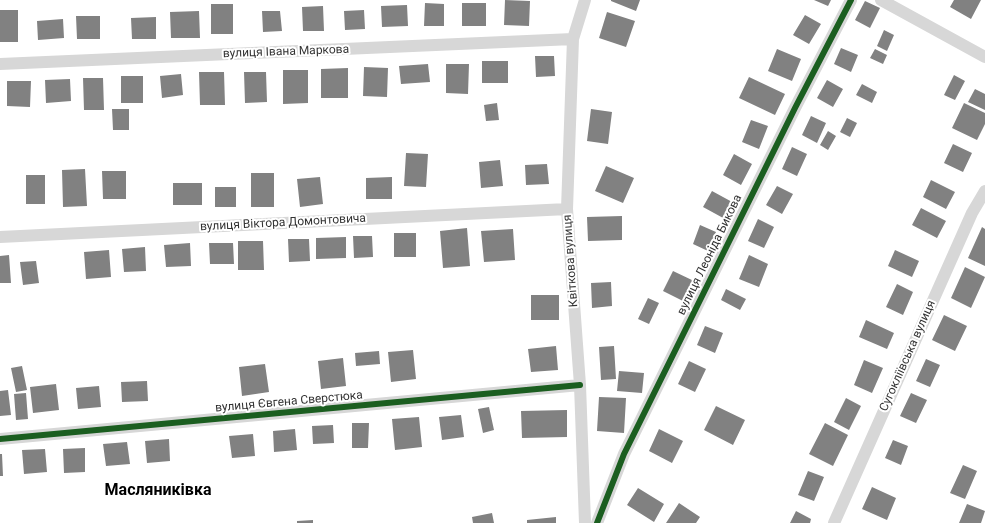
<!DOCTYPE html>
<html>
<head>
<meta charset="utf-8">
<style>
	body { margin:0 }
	canvas { display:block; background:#fff }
</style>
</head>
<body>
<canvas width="985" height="523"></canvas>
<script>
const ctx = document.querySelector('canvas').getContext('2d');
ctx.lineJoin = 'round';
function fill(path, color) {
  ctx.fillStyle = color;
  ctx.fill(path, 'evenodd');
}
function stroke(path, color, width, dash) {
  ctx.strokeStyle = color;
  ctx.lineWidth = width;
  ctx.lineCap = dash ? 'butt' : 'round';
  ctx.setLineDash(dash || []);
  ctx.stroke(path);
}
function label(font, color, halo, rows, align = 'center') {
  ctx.font = font + ' Roboto,sans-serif';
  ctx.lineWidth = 4;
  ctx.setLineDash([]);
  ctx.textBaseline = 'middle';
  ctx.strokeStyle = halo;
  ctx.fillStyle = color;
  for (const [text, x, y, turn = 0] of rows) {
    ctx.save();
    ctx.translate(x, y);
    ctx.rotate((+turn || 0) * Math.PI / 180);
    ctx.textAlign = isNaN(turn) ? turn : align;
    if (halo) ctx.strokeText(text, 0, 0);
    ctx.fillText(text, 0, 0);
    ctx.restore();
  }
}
fill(new Path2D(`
	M 505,0 L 530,1 L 529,26 L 504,25 Z
	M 611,0 L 640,0 L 636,11 L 611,1 Z
	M 814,0 L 831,0 L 828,6 Z
	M 954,0 L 981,0 L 971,19 L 950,7 Z
	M 865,1 L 880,8 L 870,28 L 855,20 Z
	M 425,3 L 444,4 L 444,26 L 424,26 Z
	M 462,3 L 486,3 L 486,26 L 462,26 Z
	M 211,4 L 233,4 L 233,34 L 211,34 Z
	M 407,5 L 408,26 L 382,27 L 381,6 Z
	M 323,6 L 324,31 L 303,31 L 302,7 Z
	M 0,10 L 18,10 L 18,42 L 0,42 Z
	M 364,10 L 365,29 L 345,30 L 344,11 Z
	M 199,11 L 200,38 L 171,38 L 170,12 Z
	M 262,11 L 280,11 L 282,31 L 263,32 Z
	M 607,12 L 635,21 L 626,47 L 599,38 Z
	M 805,15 L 821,24 L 809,44 L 793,35 Z
	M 76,16 L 100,16 L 100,39 L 77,39 Z
	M 156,17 L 156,39 L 132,39 L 131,18 Z
	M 63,19 L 64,38 L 38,40 L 37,21 Z
	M 884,30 L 894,35 L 887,51 L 877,46 Z
	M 841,48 L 858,55 L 851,72 L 834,64 Z
	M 777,49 L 801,59 L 792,81 L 768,71 Z
	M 875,49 L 887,55 L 883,64 L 870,58 Z
	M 535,56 L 554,56 L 555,76 L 536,77 Z
	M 482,61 L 508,61 L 508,83 L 482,83 Z
	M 428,64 L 430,82 L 401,84 L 399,66 Z
	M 446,64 L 469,64 L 468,94 L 446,93 Z
	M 364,67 L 388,68 L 387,97 L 363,96 Z
	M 348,68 L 348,98 L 321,98 L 321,69 Z
	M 283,70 L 308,70 L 308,103 L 283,104 Z
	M 199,72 L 224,72 L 225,105 L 200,105 Z
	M 244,72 L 266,72 L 267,102 L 245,103 Z
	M 181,74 L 183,95 L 162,98 L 160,76 Z
	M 954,75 L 965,81 L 955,100 L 944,95 Z
	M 121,76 L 143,76 L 143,103 L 121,103 Z
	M 749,77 L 785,94 L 775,115 L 739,98 Z
	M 83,78 L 103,78 L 104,110 L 84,110 Z
	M 70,79 L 71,101 L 46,103 L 45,80 Z
	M 827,80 L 843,89 L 833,107 L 817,98 Z
	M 7,81 L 31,81 L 30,107 L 7,106 Z
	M 862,84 L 877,92 L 872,103 L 856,95 Z
	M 975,89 L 985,94 L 985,110 L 968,102 Z
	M 497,103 L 499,120 L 486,121 L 484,105 Z
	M 964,103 L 985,113 L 985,124 L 977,140 L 952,128 Z
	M 112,109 L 129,109 L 129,130 L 113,130 Z
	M 591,109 L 612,112 L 608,144 L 587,141 Z
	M 811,116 L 826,123 L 817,143 L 802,135 Z
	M 847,118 L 857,123 L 850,137 L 840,132 Z
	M 751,120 L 768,126 L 759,149 L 742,142 Z
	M 828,131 L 836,136 L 828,150 L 820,145 Z
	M 953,144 L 972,153 L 963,172 L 944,163 Z
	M 792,147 L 807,154 L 797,176 L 782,169 Z
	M 406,153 L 428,154 L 426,187 L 404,186 Z
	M 734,154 L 752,164 L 741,185 L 723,175 Z
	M 500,160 L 503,186 L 481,188 L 479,162 Z
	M 547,164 L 549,184 L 526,185 L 525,165 Z
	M 606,166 L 634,178 L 623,203 L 595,191 Z
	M 85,169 L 87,206 L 63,207 L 62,170 Z
	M 102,171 L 126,171 L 126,199 L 103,199 Z
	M 251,173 L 274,173 L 274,207 L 251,207 Z
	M 26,175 L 45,175 L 45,204 L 26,204 Z
	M 320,177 L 323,204 L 300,207 L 297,179 Z
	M 392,177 L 392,199 L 366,199 L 366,178 Z
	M 931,180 L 955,192 L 946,209 L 923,197 Z
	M 173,183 L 202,183 L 202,205 L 173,205 Z
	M 777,186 L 793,194 L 782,214 L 766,205 Z
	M 215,187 L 236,187 L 236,207 L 215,207 Z
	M 712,191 L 734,203 L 725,219 L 703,207 Z
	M 921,208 L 946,221 L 937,238 L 912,225 Z
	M 622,216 L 622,240 L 588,241 L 587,217 Z
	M 758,219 L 774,227 L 764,248 L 748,241 Z
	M 700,225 L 716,232 L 708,251 L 693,244 Z
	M 982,227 L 985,229 L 985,266 L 968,258 Z
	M 467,228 L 470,266 L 443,268 L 440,231 Z
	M 513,229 L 515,260 L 484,262 L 481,231 Z
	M 394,233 L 416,233 L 416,257 L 394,257 Z
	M 353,236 L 372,236 L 373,257 L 354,258 Z
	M 346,237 L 346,258 L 316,259 L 316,238 Z
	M 288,239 L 309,239 L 310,261 L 289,262 Z
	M 238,241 L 263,241 L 264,270 L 238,270 Z
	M 190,243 L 191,266 L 166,267 L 164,245 Z
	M 209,243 L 233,243 L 234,264 L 210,264 Z
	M 145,247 L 146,271 L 124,272 L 122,249 Z
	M 109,250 L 111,277 L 86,279 L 84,252 Z
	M 895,250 L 919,261 L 912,277 L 888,266 Z
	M 9,255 L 11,283 L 0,283 L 0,256 Z
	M 749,255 L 768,264 L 759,287 L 739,279 Z
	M 36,261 L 39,283 L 23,285 L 20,262 Z
	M 965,267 L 985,277 L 971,308 L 951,298 Z
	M 673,271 L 694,281 L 683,301 L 663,291 Z
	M 611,282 L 612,306 L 592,308 L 591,283 Z
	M 897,284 L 913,292 L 903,315 L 886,307 Z
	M 726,289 L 746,299 L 740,310 L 721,300 Z
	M 531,295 L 559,295 L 559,320 L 531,320 Z
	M 648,298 L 659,303 L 649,324 L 638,319 Z
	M 944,315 L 967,326 L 955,351 L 932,340 Z
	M 866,320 L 894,333 L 887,349 L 859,337 Z
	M 705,326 L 723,333 L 715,353 L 697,345 Z
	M 556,346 L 558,370 L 531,372 L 528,349 Z
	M 614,346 L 616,379 L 601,380 L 599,347 Z
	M 413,350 L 416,379 L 391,382 L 388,352 Z
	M 379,351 L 380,364 L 356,366 L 355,353 Z
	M 343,358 L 346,386 L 321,389 L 318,361 Z
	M 926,359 L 940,365 L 930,387 L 916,381 Z
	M 864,360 L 883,368 L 872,393 L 854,385 Z
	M 689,361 L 706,369 L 695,392 L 678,384 Z
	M 265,364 L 269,392 L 242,396 L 239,367 Z
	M 22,366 L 27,390 L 16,392 L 11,368 Z
	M 619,371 L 644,373 L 642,393 L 617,391 Z
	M 147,381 L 148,401 L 122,402 L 121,382 Z
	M 56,384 L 59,410 L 33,413 L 30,387 Z
	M 99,386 L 101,407 L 78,409 L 76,388 Z
	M 8,390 L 11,415 L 0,416 L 0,391 Z
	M 26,393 L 28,419 L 16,420 L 14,394 Z
	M 911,393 L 927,400 L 916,423 L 900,416 Z
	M 599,397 L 626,398 L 624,433 L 597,431 Z
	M 846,398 L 861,406 L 849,430 L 834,422 Z
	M 716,406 L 745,420 L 733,445 L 704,430 Z
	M 489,407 L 494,430 L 483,433 L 478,409 Z
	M 567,410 L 567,437 L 522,438 L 521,411 Z
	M 461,415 L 464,437 L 442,440 L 439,417 Z
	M 419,417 L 422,447 L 395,450 L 392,419 Z
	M 352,423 L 369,423 L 368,448 L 352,448 Z
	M 825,423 L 848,435 L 833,466 L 809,454 Z
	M 333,425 L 334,443 L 313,444 L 312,426 Z
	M 295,429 L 297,450 L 274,452 L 273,431 Z
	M 659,429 L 683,441 L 672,463 L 649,451 Z
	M 253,434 L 255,456 L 232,458 L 229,436 Z
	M 169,439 L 170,461 L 147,463 L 145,441 Z
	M 893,440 L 908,446 L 901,465 L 885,458 Z
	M 127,442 L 130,464 L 106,466 L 103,444 Z
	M 85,448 L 85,472 L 64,473 L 63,449 Z
	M 45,449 L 47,472 L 24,474 L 22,450 Z
	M 0,454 L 2,454 L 3,476 L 0,476 Z
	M 963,465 L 977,471 L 965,499 L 950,493 Z
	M 808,471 L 824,477 L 814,501 L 798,495 Z
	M 872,487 L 896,498 L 887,520 L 862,509 Z
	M 638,488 L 664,504 L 654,522 L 627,505 Z
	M 679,503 L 700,517 L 696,523 L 666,523 Z
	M 967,504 L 985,511 L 981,523 L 959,523 Z
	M 796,511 L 811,519 L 810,523 L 790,523 Z
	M 492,513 L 494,523 L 473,523 L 472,517 Z
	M 556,517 L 556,523 L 527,523 L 527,520 Z
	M 313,520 L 313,523 L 297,523 L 297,521 Z`), '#818181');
stroke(new Path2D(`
	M 881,0 L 985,57
	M 0,64 L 573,39
	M 0,237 L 567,209
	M 0,439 L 580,385
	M 585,523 L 580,385 L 567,209 L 573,39 L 585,0
	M 597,523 L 624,454 L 795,108 L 851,0
	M 834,523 L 972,213 L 985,191`), '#d7d7d7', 12);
stroke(new Path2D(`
	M 0,439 L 580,385
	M 597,523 L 624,454 L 795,108 L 851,0`), '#1b5e20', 6);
label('12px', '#333', '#fff', [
	["вулиця Івана Маркова",286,52,-2],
	["вулиця Віктора Домонтовича",283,223,-3],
	["вулиця Леоніда Бикова",710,255,-64],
	["Квіткова вулиця",571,261,-94],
	["Сугокліївська вулиця",908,356,-66],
	["вулиця Євгена Сверстюка",289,402,-5]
]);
label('bold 16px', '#000', '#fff', [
	["Масляниківка",158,491]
]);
</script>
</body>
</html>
